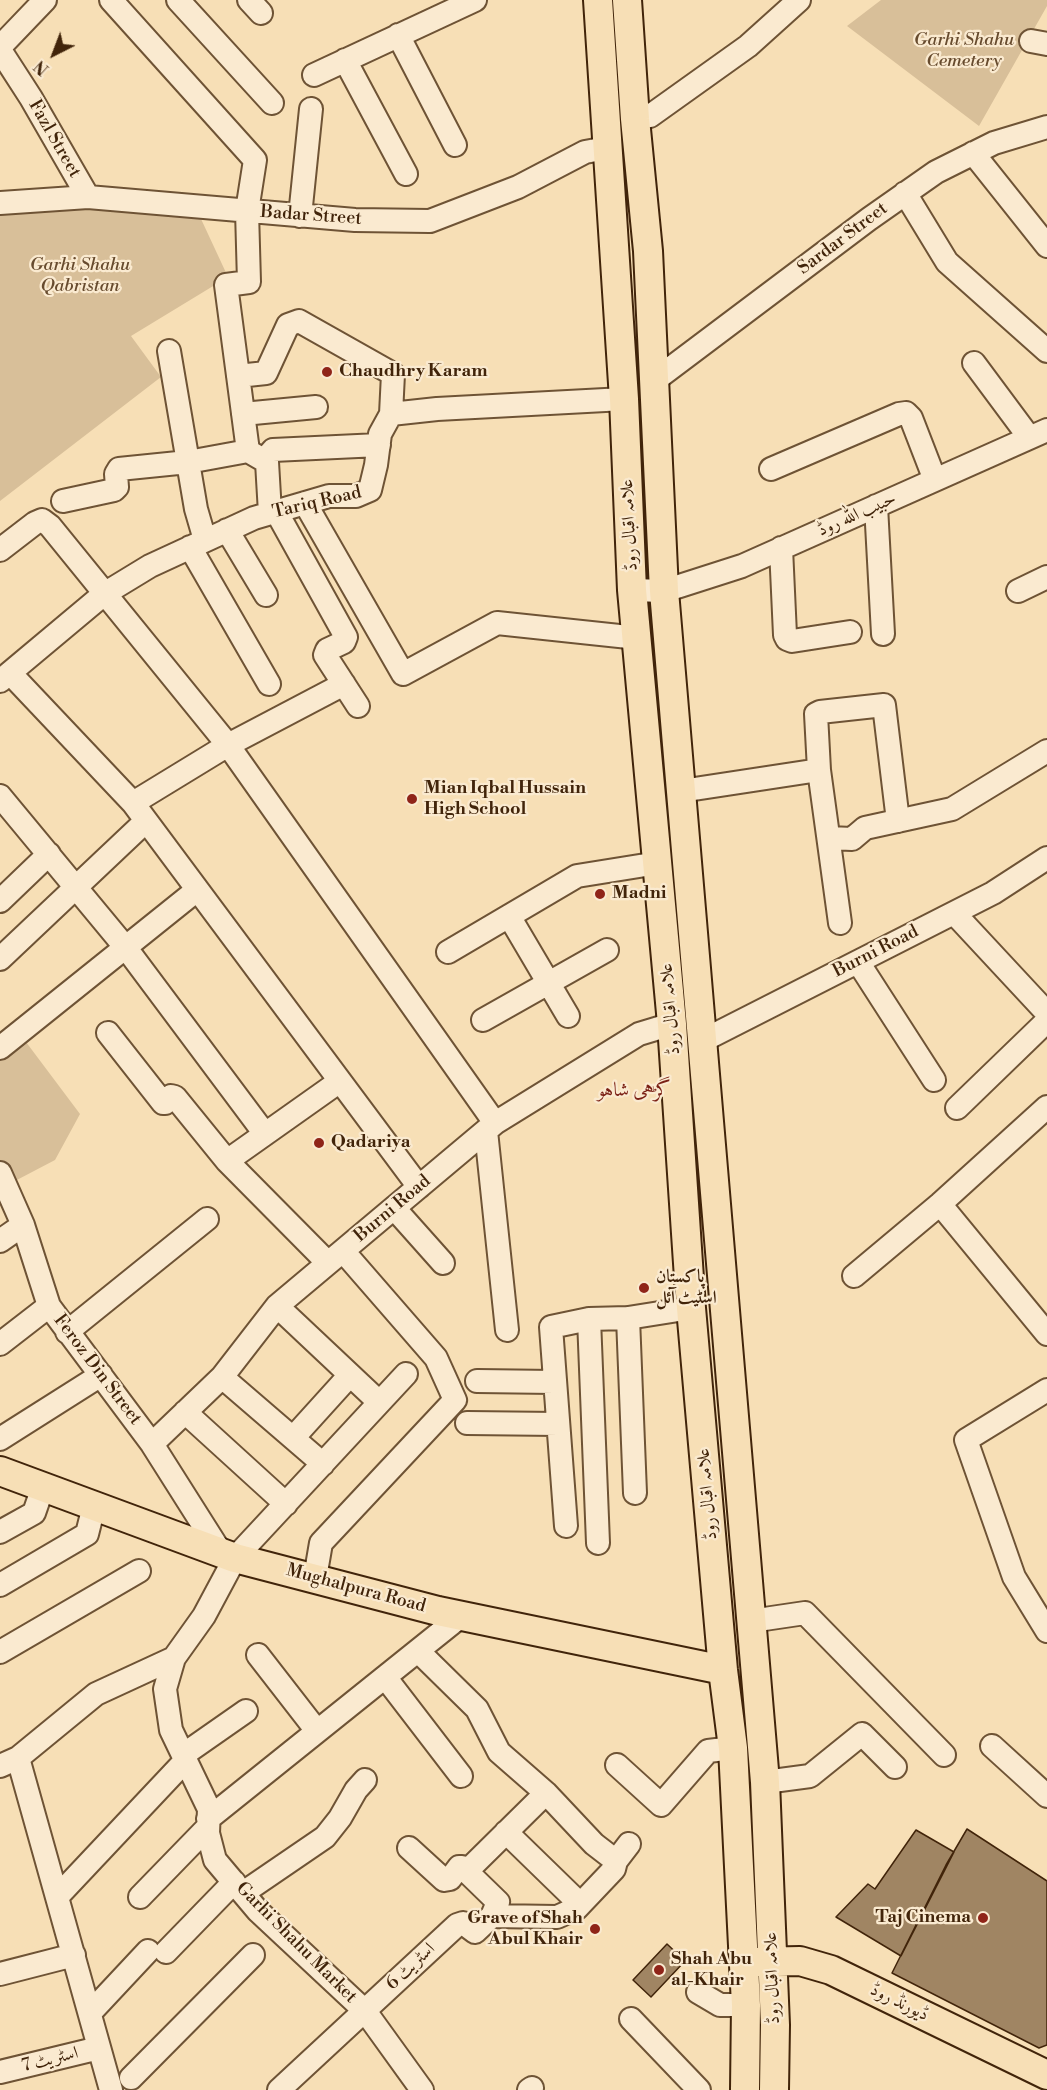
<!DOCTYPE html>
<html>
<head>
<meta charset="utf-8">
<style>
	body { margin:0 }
	#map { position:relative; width:1047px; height:2090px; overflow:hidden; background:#f7dfb6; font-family:"Libre Bodoni",serif }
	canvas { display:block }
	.north { position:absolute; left:24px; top:24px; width:60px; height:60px; -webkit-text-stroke:4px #faead0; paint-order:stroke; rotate:222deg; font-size:16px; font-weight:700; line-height:24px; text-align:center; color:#41240a }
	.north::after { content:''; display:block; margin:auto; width:21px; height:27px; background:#41240a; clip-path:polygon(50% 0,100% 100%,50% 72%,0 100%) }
</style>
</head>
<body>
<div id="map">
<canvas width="1047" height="2090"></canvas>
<div class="north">N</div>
</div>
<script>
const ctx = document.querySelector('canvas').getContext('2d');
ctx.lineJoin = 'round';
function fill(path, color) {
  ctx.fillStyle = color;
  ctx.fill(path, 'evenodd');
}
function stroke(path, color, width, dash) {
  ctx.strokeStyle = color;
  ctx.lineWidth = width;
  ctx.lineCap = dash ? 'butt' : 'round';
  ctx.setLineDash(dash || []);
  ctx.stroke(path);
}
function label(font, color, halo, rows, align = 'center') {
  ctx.font = font + ' "Libre Bodoni",Amiri,serif';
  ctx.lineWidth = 4.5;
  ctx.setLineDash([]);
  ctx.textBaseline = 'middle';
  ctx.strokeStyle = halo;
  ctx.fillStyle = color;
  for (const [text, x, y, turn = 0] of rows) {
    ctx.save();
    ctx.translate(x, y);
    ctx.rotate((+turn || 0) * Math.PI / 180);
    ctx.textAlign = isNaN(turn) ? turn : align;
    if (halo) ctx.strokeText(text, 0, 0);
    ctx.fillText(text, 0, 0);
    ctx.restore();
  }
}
fill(new Path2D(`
	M 881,0 L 1047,0 L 1047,6 L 979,126 L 847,26 Z
	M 0,203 L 195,206 L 228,277 L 131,336 L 161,377 L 0,501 Z
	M 20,1034 L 80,1114 L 55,1160 L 13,1182 L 0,1161 L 0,1048 Z`), '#d8bf99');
const building = new Path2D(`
	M 967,1829 L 1047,1881 L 1047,2045 L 1039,2048 L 892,1973 L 946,1865 Z
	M 916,1830 L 954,1852 L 901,1956 L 836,1917 L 868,1884 L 875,1889 Z
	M 667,1944 L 685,1961 L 651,1997 L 633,1980 Z`);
fill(building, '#a08563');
stroke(building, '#41240a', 1.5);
const minor = new Path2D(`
	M 111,0 L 255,160 L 247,211 L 249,282 L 226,285 L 248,451 L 267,462 L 270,513
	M 178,0 L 272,103
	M 249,0 L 261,13
	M 398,35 L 455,145
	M 1031,41 L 1047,44
	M 0,47 L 45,0
	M 0,50 L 31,98 L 88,197
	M 345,60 L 406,174
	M 314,75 L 475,0
	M 635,119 L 650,116 L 748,46 L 799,0
	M 973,153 L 1047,246
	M 905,193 L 947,262 L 1047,351
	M 0,203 L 88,197 L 355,220 L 430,221 L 518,187 L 585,152 L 607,148
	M 300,216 L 311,109
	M 169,351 L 196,509 L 205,540
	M 974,363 L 1029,437
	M 655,380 L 869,219 L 936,172 L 994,143 L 1047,127
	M 243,414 L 316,407
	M 391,414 L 437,409 L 624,399
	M 264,460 L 273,450 L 379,445
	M 771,469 L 899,414 L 906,413 L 911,418 L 935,480
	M 63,501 L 114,490 L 117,487 L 116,474 L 119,469 L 188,462 L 248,451
	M 305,503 L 403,674 L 497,623 L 638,638
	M 876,506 L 883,634
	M 276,511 L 346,637 L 344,642 L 327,650 L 325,655 L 358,706
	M 227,530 L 266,595
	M 190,547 L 269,684
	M 781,548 L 785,635 L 787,639 L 792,641 L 850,632
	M 0,550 L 35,523 L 42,520 L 50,526 L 228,745 L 495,1123
	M 632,590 L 664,591 L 742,566 L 1047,430
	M 1018,591 L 1047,577
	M 10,673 L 133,803 L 419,1187
	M 0,681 L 104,594 L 150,566 L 254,518 L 329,496 L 356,496 L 370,490 L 376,465 L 380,434 L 391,414 L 393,374 L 299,321 L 288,325 L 266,373 L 238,376
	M 819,770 L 816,714 L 820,712 L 884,705 L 898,821
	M 681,791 L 819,770 L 840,923
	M 0,796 L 126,948 L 265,1134
	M 133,803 L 228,745 L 344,684
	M 829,838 L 852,839 L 865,828 L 952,809 L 1047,751
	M 0,901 L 49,854
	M 954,913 L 1047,1013
	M 509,916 L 568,1016
	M 448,952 L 577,876 L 658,863
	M 0,959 L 146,821
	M 858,962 L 934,1080
	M 483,1020 L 607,950
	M 108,1033 L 163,1103 L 165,1103 L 171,1096 L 175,1097 L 227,1161 L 328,1263
	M 702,1041 L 993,893 L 1047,858
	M 0,1048 L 197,890
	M 957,1108 L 1047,1021
	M 486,1131 L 507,1330
	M 227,1161 L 340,1081
	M 0,1173 L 23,1225 L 49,1306 L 152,1444 L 221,1553
	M 940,1204 L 1047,1334
	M 394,1208 L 443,1263
	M 0,1241 L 23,1225
	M 854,1276 L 940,1204 L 1047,1107
	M 277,1306 L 379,1402
	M 628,1318 L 635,1493
	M 589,1319 L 598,1543
	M 67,1332 L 207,1219
	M 0,1344 L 49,1306
	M 406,1374 L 235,1558 L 204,1616 L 174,1658 L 165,1689 L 171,1730 L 209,1809 L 208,1833 L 215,1860 L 258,1911 L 365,2011 L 422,2090
	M 222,1377 L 323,1464
	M 477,1381 L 554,1382
	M 1047,1390 L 966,1440 L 1014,1577 L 1047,1631
	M 185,1412 L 286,1504
	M 467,1423 L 558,1424
	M 293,1438 L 350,1375
	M 0,1439 L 101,1375
	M 152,1444 L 222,1377 L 277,1306 L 495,1123 L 639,1034 L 672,1024
	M 566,1526 L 551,1327 L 589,1319 L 628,1318 L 691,1308
	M 0,1532 L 34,1513 L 43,1487
	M 315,1578 L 321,1543 L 455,1400 L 436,1358 L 343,1251
	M 0,1585 L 87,1534 L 94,1506
	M 751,1621 L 805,1613 L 944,1755
	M 418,1651 L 477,1709 L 499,1752 L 546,1793 L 594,1844 L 616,1861
	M 0,1652 L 139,1571
	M 258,1655 L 317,1731
	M 385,1677 L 461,1776
	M 992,1746 L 1047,1796
	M 183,1755 L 246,1711
	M 18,1758 L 111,2090
	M 617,1765 L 661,1805 L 708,1751 L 733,1748
	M 0,1766 L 18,1758 L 96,1694 L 174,1658
	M 765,1782 L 810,1776 L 862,1734 L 895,1767
	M 208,1819 L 461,1616
	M 506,1832 L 580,1904
	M 467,1871 L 546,1793
	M 243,1893 L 325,1837 L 340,1818 L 356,1790 L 365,1780
	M 57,1897 L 186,1760
	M 140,1897 L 208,1827
	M 492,1916 L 557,1917 L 577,1908 L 614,1869 L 616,1861 L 629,1844
	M 166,1952 L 234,1882
	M 0,1974 L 74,1955
	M 698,1992 L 720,2005 L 746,2005
	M 90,2013 L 148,1951
	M 631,2019 L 699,2090
	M 0,2072 L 99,2048
	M 131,2078 L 253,1955
	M 279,2090 L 457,1925 L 463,1923 L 475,1932 L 492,1916 L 498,1902 L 462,1867 L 459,1867 L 450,1879 L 444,1880 L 409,1848
	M 529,2090 L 532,2088`);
const major = new Path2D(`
	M 598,0 L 624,399 L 632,590 L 672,1024 L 691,1308 L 723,1670 L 733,1748 L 746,2005 L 745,2090
	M 627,0 L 635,119 L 648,251 L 664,591 L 765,1782 L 775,2025 L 774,2090
	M 0,1471 L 235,1558 L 438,1611 L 723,1670
	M 752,1962 L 800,1961 L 831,1970 L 1047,2075`);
stroke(minor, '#6e5335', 26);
stroke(major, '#41240a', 32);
stroke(minor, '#faead0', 22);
stroke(major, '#f7dfb6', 28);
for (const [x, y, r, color] of [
	[327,372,6,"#8f2418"],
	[412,799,6,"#8f2418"],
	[600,894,6,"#8f2418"],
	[319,1143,6,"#8f2418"],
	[644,1288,6,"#8f2418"],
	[983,1918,6,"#8f2418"],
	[595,1929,6,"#8f2418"],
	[659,1970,6,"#8f2418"]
]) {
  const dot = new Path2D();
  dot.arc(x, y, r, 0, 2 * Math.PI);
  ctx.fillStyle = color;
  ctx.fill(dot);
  stroke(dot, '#faead0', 2);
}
label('italic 18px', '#674b2e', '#faead0', [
	["Garhi Shahu",964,41],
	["Cemetery",964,62],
	["Garhi Shahu",80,266],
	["Qabristan",80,287]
]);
label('18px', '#41240a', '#faead0', [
	["Fazl Street",54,139,60],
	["Badar Street",311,216,4],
	["Sardar Street",843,239,-37],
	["Tariq Road",317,503,-13],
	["حبیب اللہ روڈ",857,515,-24],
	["علامہ اقبال روڈ",630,525,-93],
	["Burni Road",876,952,-27],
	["علامہ اقبال روڈ",671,1009,-95],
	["Burni Road",393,1209,-40],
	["Feroz Din Street",97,1370,53],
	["علامہ اقبال روڈ",708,1494,-95],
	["Mughalpura Road",356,1589,15],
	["Garhi Shahu Market",296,1943,45],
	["اسٹریٹ 6",411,1967,-43],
	["علامہ اقبال روڈ",773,1978,-92],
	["ڈیورنڈ روڈ",899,2003,26],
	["اسٹریٹ 7",50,2060,-14]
]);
label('bold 18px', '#41240a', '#faead0', [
	["Chaudhry Karam",339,372],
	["Mian Iqbal Hussain",424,789],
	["High School",424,810],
	["Madni",612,894],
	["Qadariya",331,1143],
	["پاکستان",656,1278],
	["اسٹیٹ آئل",656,1299],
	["Taj Cinema",971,1918,"right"],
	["Grave of Shah",583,1919,"right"],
	["Abul Khair",583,1940,"right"],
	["Shah Abu",671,1960],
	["al-Khair",671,1981]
], 'left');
label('20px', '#7a1f14', '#faead0', [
	["گڑہی شاہو",634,1091]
]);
</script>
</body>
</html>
